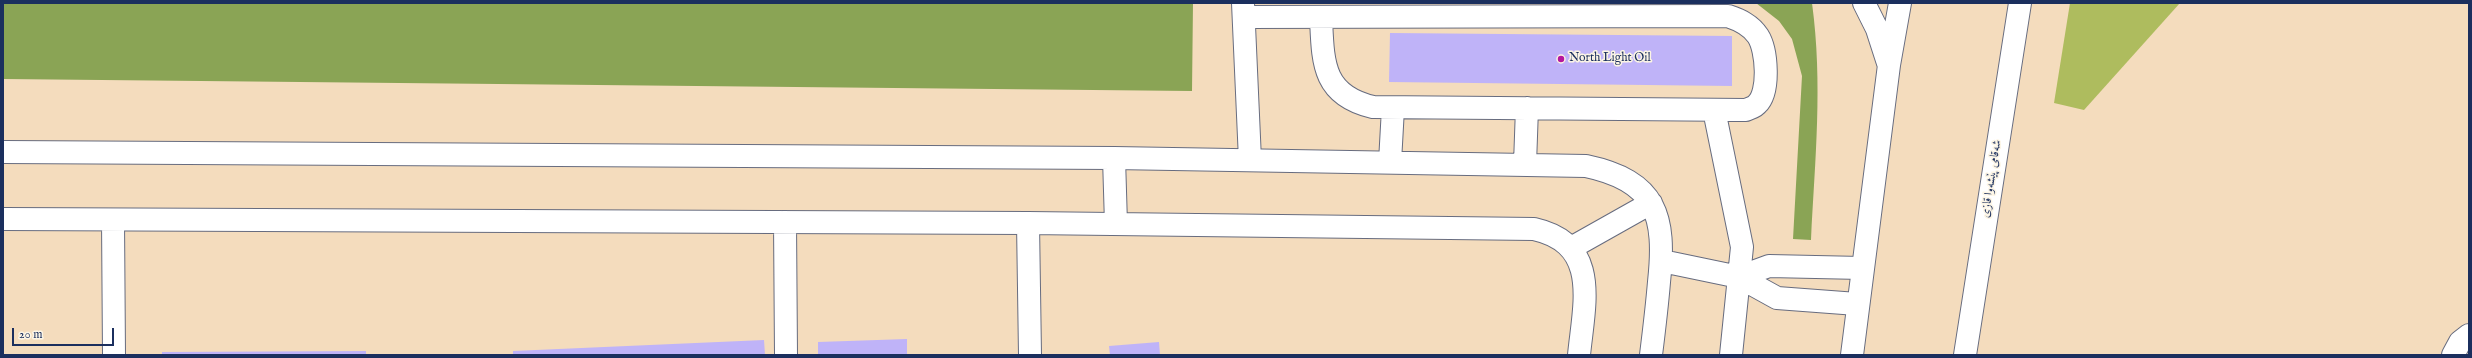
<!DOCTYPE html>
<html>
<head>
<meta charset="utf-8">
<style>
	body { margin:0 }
	#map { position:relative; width:2472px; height:358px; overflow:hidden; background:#f4dcbd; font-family:"IM FELL English",serif }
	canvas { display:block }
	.frame { position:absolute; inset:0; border:4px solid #1b2f5e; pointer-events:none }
	.scale { position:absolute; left:12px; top:328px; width:102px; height:18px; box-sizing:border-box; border:2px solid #1b2f5e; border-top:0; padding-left:5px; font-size:12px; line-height:14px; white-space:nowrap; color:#1b2f5e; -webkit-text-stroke:3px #fcf5e5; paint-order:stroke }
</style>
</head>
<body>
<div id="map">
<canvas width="2472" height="358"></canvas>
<div class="frame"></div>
<div class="scale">20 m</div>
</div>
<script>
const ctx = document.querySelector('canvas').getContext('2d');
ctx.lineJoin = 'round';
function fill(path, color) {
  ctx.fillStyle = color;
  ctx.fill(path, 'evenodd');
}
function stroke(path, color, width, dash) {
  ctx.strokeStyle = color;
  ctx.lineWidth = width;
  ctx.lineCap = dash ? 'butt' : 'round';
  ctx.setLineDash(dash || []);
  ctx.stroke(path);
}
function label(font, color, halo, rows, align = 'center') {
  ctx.font = font + ' "IM FELL English",Amiri,serif';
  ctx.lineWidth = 3;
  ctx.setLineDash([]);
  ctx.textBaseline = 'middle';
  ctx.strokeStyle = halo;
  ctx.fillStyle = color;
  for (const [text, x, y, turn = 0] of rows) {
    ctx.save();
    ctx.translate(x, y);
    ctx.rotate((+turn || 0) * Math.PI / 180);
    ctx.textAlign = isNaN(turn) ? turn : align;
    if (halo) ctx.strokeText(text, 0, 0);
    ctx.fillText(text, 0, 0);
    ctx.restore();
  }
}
fill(new Path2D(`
	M 2070,3 L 2180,3 L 2084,110 L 2054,103 Z`), '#aebc5e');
fill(new Path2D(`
	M 3,3 L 1193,3 L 1192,91 L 3,79 Z
	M 1756,3 L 1812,3 C 1823,84 1815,160 1811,240 L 1793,239 L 1802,76 L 1792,39 L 1779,21 Z`), '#8aa455');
fill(new Path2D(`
	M 1390,33 L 1732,36 L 1732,86 L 1389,82 Z
	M 907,339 L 907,355 L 818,355 L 818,342 Z
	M 764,340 L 765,355 L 513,355 L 513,351 Z
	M 1159,342 L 1160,355 L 1110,355 L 1109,346 Z
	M 366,351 L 366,355 L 162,355 L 162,352 Z`), '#bfb3f8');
const minor = new Path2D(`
	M 1243,3 L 1250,160
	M 1244,17 L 1728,16 C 1740,20 1751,25 1758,36 C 1767,50 1770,92 1757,104 C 1755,107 1750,108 1746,110 L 1373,107 C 1322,95 1323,62 1321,18
	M 1714,110 L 1742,247 L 1731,355
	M 3,152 L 1114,158 L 1586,166 C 1657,181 1666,216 1659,282 C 1657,306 1654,331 1651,355
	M 1114,158 L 1116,224
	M 1390,162 L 1393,108
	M 1525,164 L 1527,108
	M 3,219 L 1028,223 L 1534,229 C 1601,244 1584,304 1579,355
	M 113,220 L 114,355
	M 785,222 L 786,355
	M 1028,223 L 1030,355
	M 1571,248 L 1651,203
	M 1662,261 L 1739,277 L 1777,298 L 1857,304
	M 1739,277 L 1769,266 L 1862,268
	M 2453,355 L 2460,342 L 2469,335`);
const highway = new Path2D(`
	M 1864,3 L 1877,29 L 1888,63
	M 1852,355 L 1889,65 L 1900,3
	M 1965,355 L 2020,3`);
stroke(minor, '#676c7f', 24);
stroke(highway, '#676c7f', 24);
stroke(minor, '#fff', 22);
stroke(highway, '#fff', 22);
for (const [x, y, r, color] of [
	[1561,59,4,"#b5179e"]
]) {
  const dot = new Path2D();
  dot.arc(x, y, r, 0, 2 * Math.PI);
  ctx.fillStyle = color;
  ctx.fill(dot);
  stroke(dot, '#fcf5e5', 1.5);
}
label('12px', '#1b2f5e', '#fcf5e5', [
	["North Light Oil",1569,59]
], 'left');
label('12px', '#1b2f5e', '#fcf5e5', [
	["شەقامی پێشەوا قازی",1992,179,-81]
]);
</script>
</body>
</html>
